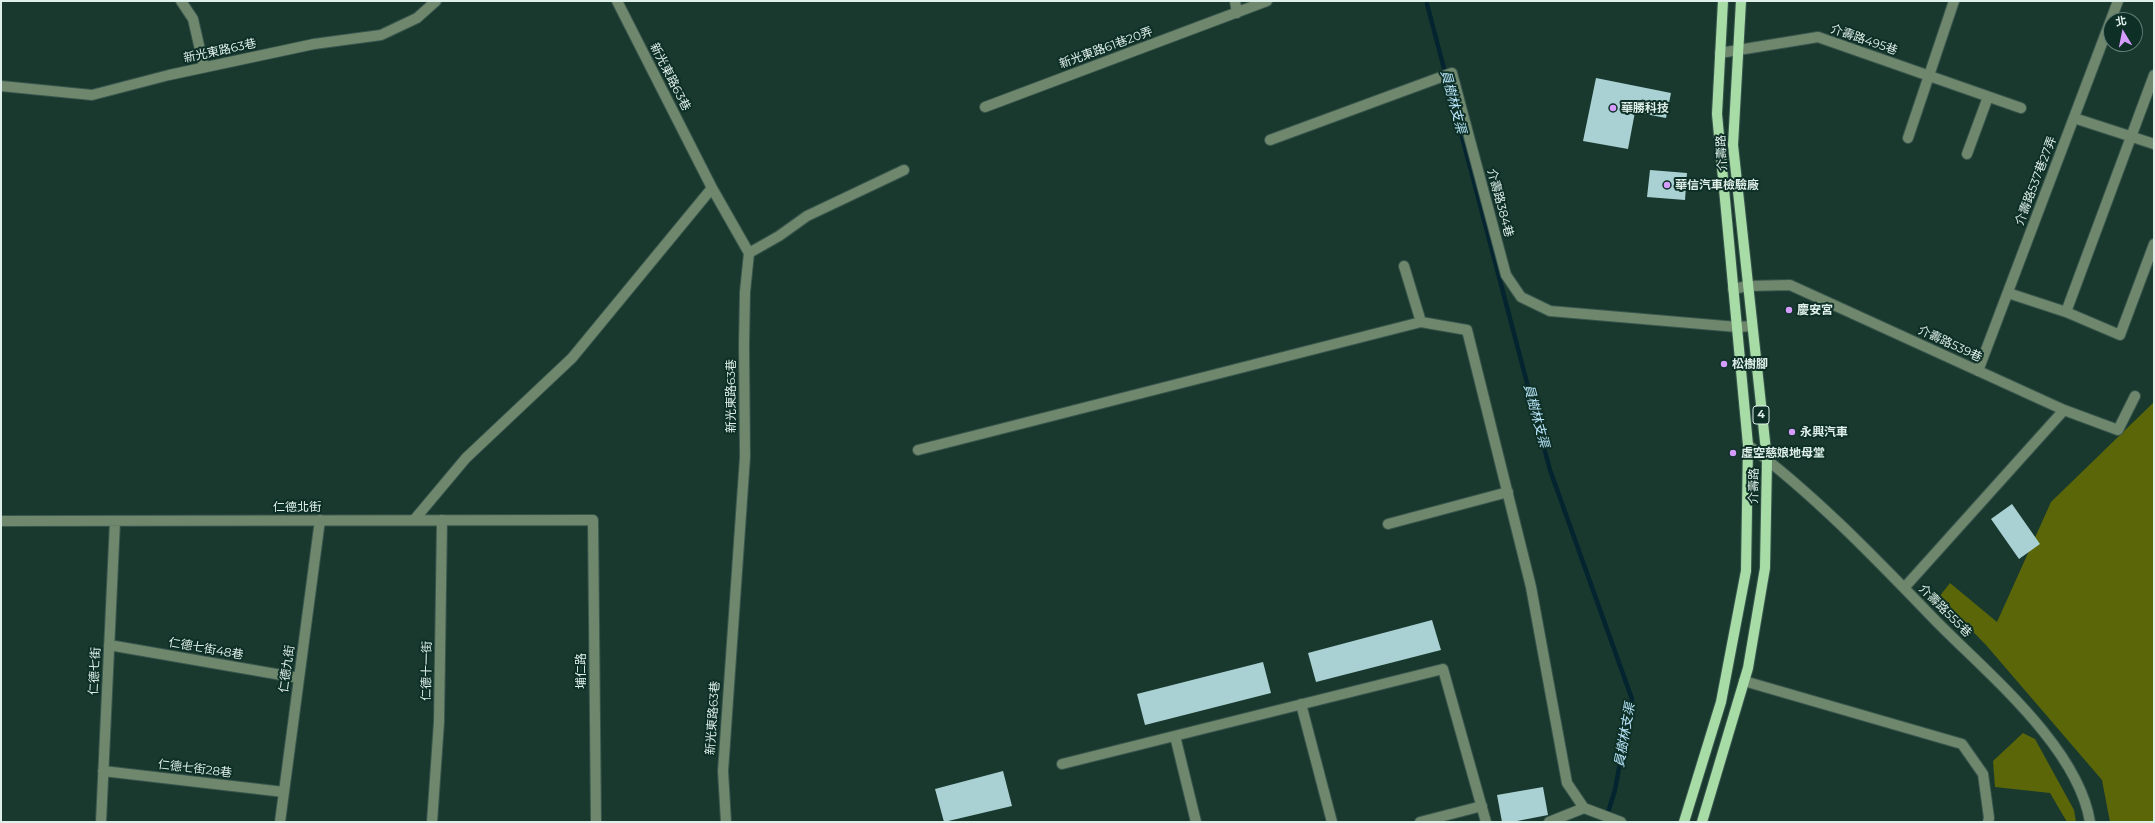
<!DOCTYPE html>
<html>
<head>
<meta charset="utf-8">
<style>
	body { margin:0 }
	#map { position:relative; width:2155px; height:823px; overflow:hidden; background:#19392f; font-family:Montserrat,"Noto Sans TC",sans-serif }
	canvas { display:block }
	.frame { position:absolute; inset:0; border:2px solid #def0e9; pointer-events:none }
	.north { position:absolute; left:2103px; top:12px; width:40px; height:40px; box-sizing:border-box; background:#0e2f26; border:1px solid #617c74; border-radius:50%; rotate:350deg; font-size:11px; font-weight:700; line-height:16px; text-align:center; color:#def0e9 }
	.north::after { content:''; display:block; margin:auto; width:14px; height:18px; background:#d49cfc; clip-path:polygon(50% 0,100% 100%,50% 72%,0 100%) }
</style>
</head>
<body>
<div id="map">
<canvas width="2155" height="823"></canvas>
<div class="frame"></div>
<div class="north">北</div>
</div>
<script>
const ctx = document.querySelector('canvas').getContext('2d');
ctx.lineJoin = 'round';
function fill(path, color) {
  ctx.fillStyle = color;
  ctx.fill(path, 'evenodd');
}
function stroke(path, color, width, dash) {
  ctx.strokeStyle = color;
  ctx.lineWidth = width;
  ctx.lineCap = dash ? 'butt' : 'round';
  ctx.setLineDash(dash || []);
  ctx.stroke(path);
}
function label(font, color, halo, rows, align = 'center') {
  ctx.font = font + ' Montserrat,"Noto Sans TC",sans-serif';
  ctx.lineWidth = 4;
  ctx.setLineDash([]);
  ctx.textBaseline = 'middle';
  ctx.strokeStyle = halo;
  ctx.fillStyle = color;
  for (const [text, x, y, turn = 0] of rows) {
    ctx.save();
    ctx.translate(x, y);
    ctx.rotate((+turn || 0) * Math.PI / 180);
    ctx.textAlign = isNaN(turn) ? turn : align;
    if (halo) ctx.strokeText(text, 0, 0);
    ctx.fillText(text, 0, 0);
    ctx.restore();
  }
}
fill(new Path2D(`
	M 2154,402 L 2154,822 L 2110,822 L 2102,780 L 1986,645 L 1939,597 L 1950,583 L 1997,622 L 2051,502 Z
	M 2023,733 L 2035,739 L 2074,810 L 2076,822 L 2067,822 L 2050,793 L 1995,787 L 1993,761 Z`), '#5b6609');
stroke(new Path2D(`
	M 1427,4 L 1550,470 L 1632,699 L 1615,790 L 1605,822`), '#042430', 4.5);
fill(new Path2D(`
	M 1596,78 L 1671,93 L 1666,118 L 1635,112 L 1628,149 L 1583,141 Z
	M 1650,170 L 1687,173 L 1685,200 L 1647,197 Z
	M 2012,504 L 2040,544 L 2019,559 L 1991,519 Z
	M 1432,620 L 1441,650 L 1316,682 L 1308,653 Z
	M 1263,662 L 1271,693 L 1145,725 L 1137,694 Z
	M 1003,771 L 1012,806 L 944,822 L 935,789 Z
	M 1543,787 L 1548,815 L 1512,822 L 1502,822 L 1497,795 Z`), '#a9d1d3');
const minor = new Path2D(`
	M 181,1 L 193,19 L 204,67
	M 617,1 L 712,188 L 749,253 L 745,292 L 744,345 L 745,457 L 723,771 L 726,822
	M 1235,1 L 1237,13
	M 1720,53 L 1818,37 L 2021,108
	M 1,86 L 92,95 L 169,75 L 314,44 L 381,35 L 417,18 L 436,1
	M 985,107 L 1267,1
	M 2074,118 L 2154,144
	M 1908,138 L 1954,1
	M 1270,140 L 1452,73 L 1506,275 L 1521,297 L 1550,311 L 1737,327 L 1752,326
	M 1967,154 L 1988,97
	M 749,253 L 779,236 L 807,216 L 904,170
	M 1404,266 L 1421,322 L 1467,330 L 1531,587 L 1567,783 L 1584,808 L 1621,822
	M 1733,289 L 1748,286 L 1790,285 L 2064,410 L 2118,430 L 2135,396
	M 2008,293 L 2066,312 L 2120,335 L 2154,244
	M 2066,312 L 2154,75
	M 1978,371 L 2118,1
	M 1748,445 C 1817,497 1876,559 1936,621 C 1987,673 2078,747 2090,822
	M 918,450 L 1421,322
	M 414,520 L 466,458 L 572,358 L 712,188
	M 1,521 L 593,520 L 596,822
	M 1388,524 L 1508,492
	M 1904,588 L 2064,410
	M 109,645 L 299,678
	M 1744,681 L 1962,744 L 1983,774 L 1989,818 L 1988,822
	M 1301,704 L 1332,822
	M 1175,736 L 1196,822
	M 1062,764 L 1443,669 L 1486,822
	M 103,771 L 284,792
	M 101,822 L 115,521
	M 280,822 L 320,520
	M 432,822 L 439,722 L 442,520
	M 1420,822 L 1482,806
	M 1549,822 L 1584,808`);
const major = new Path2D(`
	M 1684,822 L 1721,702 L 1746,571 L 1748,445 L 1717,114 L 1723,1
	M 1702,822 L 1748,668 L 1765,568 L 1767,460 L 1733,145 L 1741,1`);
stroke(minor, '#39564d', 12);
stroke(major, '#39564d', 12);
stroke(minor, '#6e876d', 10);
stroke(major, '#a8dca7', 10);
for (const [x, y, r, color] of [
	[1613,108,4,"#d49cfc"],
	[1667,185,4,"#d49cfc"],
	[1789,310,4,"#d49cfc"],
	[1724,364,4,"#d49cfc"],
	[1792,432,4,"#d49cfc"],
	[1733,453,4,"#d49cfc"]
]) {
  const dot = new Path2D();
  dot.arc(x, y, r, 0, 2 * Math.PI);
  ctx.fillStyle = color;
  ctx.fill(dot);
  stroke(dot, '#0e2f26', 1.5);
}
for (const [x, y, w] of [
	[1761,415,16]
]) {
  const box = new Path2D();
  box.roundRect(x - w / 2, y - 9, w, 18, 3);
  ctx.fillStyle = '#0e2f26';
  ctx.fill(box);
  stroke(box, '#def0e9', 1);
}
label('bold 11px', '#def0e9', null, [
	["4",1761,415]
]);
label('12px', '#def0e9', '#0e2f26', [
	["介壽路495巷",1864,40,19],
	["新光東路61巷20弄",1106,48,-20],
	["新光東路63巷",220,51,-12],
	["新光東路63巷",670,77,63],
	["介壽路",1722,153,-93],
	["介壽路537巷27弄",2036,181,-69],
	["介壽路384巷",1500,203,75],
	["介壽路539巷",1950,344,25],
	["新光東路63巷",731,396,-90],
	["介壽路",1754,486,-89],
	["仁德北街",297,507],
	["介壽路555巷",1945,611,45],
	["仁德七街48巷",206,649,10],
	["仁德九街",287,669,-82],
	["仁德七街",95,671,-87],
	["仁德十一街",427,671,-89],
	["埔仁路",581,671,-90],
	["新光東路63巷",713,718,-86],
	["仁德七街28巷",195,769,7]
]);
label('bold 12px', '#def0e9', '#0e2f26', [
	["華勝科技",1621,108],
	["華信汽車檢驗廠",1675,185],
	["慶安宮",1797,310],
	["松樹腳",1732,364],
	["永興汽車",1800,432],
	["虛空慈娘地母堂",1741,453]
], 'left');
label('italic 13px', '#bae7fc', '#0e2f26', [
	["員樹林支渠",1453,102,75],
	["員樹林支渠",1536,416,75],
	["員樹林支渠",1625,735,-80]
]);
</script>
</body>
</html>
